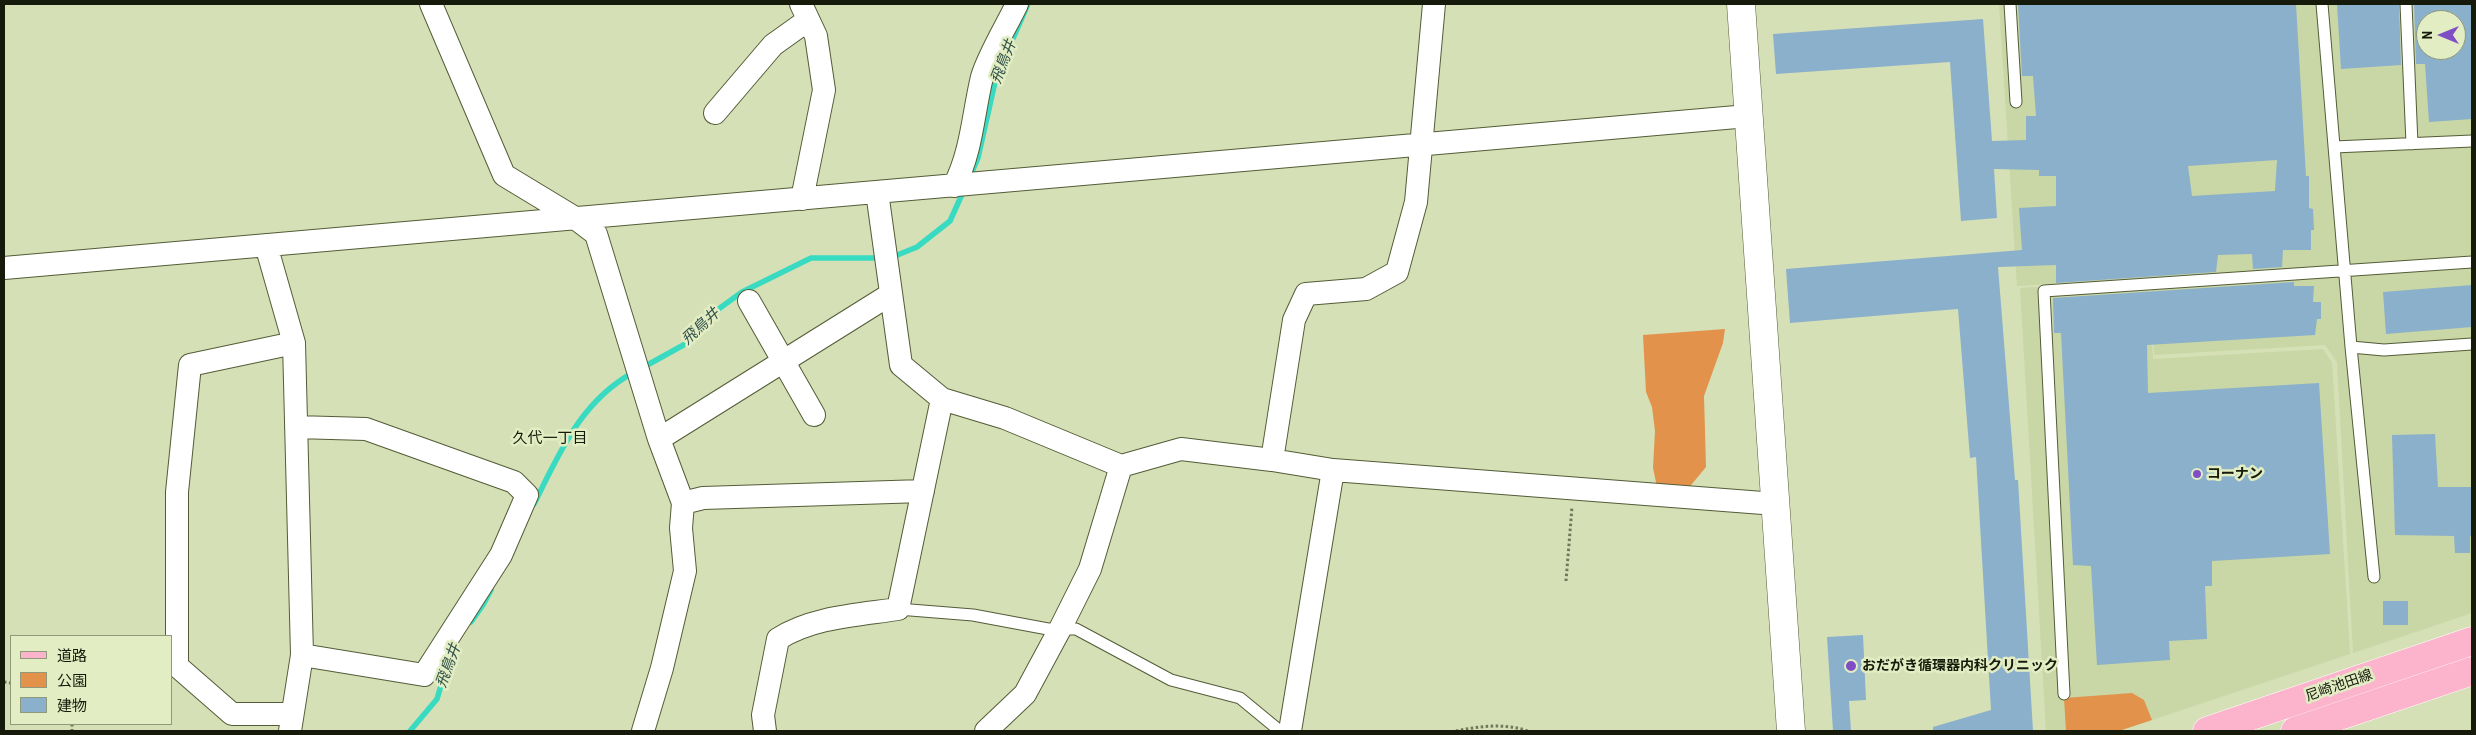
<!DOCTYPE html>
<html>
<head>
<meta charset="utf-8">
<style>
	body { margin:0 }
	#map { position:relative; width:2476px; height:735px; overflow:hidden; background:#d5e0b6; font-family:"Archivo Narrow","Noto Sans JP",sans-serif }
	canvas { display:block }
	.frame { position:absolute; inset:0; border:5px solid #161a0a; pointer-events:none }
	.legend { position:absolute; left:10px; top:635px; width:162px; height:90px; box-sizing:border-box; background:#e2edc3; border:1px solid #909979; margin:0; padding:6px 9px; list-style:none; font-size:15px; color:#161a0a }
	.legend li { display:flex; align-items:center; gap:10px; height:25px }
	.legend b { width:25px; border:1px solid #909979 }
	.north { position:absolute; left:2416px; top:10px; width:50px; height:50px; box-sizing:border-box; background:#e2edc3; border:1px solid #909979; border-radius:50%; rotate:270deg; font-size:14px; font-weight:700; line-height:20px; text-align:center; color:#161a0a }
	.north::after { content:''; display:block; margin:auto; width:18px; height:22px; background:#7f4dc4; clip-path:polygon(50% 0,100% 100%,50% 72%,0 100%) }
</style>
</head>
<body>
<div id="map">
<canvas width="2476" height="735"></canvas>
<div class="frame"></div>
<ul class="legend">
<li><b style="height:6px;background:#fbb4cc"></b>道路</li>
<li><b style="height:14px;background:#e3924b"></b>公園</li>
<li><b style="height:14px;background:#8ab0cb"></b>建物</li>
</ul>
<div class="north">N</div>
</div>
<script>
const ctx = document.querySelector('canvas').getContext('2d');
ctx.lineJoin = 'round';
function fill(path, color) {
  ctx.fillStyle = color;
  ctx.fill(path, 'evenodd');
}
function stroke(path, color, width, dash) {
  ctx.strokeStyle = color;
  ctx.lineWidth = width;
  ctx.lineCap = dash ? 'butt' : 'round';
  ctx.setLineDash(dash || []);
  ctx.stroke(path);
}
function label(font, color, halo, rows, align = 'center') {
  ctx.font = font + ' "Archivo Narrow","Noto Sans JP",sans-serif';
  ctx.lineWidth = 5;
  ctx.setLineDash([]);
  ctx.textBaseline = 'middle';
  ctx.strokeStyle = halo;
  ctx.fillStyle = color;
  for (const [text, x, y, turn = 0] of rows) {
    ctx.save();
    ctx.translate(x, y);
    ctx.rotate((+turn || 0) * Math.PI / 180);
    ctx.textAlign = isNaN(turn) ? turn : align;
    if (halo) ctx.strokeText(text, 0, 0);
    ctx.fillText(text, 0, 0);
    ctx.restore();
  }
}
fill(new Path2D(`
	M 1999,4 L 2472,4 L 2472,613 L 2353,653 L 2337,362 L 2325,345 L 2154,355 L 2150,278 L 2017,286 ZM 2426,20 L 2456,20 L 2456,50 L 2426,50 Z
	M 2148,279 L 2153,359 L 2323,349 L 2332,363 L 2350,654 L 2119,731 L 2046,731 L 2020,288 Z`), '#c9d6a5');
fill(new Path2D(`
	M 1725,329 L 1723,343 L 1704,396 L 1706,467 L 1687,490 L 1657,487 L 1653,468 L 1655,431 L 1652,407 L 1646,392 L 1643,335 Z
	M 2132,693 L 2144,700 L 2152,720 L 2119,731 L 2066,731 L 2064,698 Z`), '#e3924b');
stroke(new Path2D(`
	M 972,172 L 978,158 L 996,78 L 1028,4
	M 890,258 L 917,247 L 950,221 L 964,190
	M 642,368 L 687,343 L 709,316 L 742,292 L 811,258 L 881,258
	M 534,504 C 560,452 581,401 634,372
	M 471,622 L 483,605 L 491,590
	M 410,731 L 437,699 L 452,648`), '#38dac1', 5.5);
fill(new Path2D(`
	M 2018,4 L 2296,4 L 2306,176 L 2309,176 L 2309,208 L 2313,209 L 2314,230 L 2311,230 L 2311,250 L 2283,250 L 2282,267 L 2253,269 L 2252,254 L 2218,255 L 2216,272 L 2056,283 L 2056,265 L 1998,267 L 2015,480 L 2018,480 L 2033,731 L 1933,731 L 1933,727 L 1991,710 L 1976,457 L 1970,458 L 1958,309 L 1790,323 L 1786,269 L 2022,250 L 2019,208 L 2056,206 L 2056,176 L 2039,176 L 2039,170 L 1994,169 L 1997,218 L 1961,221 L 1950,62 L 1776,74 L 1773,34 L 1983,19 L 1992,141 L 2026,140 L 2026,116 L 2036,116 L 2033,76 L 2022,76 ZM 2277,160 L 2275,191 L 2192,196 L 2188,166 Z
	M 2337,4 L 2399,4 L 2401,65 L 2341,69 Z
	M 2414,4 L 2472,4 L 2472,119 L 2429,122 L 2425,64 L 2416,64 ZM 2426,20 L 2456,20 L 2456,50 L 2426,50 Z
	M 2294,282 L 2294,286 L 2314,286 L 2313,302 L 2321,302 L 2321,319 L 2317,319 L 2315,335 L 2147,345 L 2148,393 L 2319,383 L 2330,554 L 2212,561 L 2212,586 L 2205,586 L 2207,639 L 2169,641 L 2170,660 L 2097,665 L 2091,566 L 2073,565 L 2061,333 L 2054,333 L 2053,298 Z
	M 2472,285 L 2472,327 L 2386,334 L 2383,292 Z
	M 2435,434 L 2438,487 L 2472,487 L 2472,536 L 2470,536 L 2470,553 L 2455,553 L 2454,536 L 2395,535 L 2392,435 Z
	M 2383,601 L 2408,601 L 2408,625 L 2383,625 Z
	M 1863,635 L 1866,700 L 1849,701 L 1851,731 L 1833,731 L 1827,637 Z`), '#8ab0cb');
const service = new Path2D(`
	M 2010,4 L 2016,102
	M 2322,4 L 2351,347 L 2374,577
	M 2406,4 L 2412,144
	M 2334,147 L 2472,141
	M 2351,347 L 2384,350 L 2472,344
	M 898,609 L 973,615 L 1048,629 L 1076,629 L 1171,680 L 1240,698 L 1280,731
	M 2064,694 L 2044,291 L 2472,262`);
const minor = new Path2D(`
	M 431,4 L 504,175 L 575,218 L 596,234 L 659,439 L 683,503 L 681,528 L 685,571 L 662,668 L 643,731
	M 801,4 L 816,36 L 824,90 L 802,199
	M 1434,4 L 1416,202 L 1397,272 L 1366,289 L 1306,294 L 1294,320 L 1272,460 L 1333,470 L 1776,504
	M 715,113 L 773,45 L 808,20
	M 954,186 C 972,151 973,114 982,77 C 988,56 1007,25 1017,4
	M 877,192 L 901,365 L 942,399 L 1005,418 L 1121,466
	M 266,245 L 294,343 L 302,655 L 290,731
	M 4,268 L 1748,116
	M 749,301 L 814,415
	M 296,427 L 366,429 L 514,482 L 527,495 L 501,555 L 424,675 L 302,655
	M 659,439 L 891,294
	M 683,503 L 703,498 L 923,491
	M 292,714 L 232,714 L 177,666 L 177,492 L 190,365 L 294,343
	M 765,731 L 763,715 L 778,639 C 812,617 858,615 898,609 L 942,399
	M 986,731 L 1025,694 L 1060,629 L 1090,569 L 1121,466 L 1181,449 L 1272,460
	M 1290,731 L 1333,470`);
const tertiary = new Path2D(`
	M 1741,4 L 1791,731`);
const primary = new Path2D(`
	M 2207,731 L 2472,641
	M 2295,731 L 2472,671`);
stroke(service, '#535c37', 13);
stroke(minor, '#535c37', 24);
stroke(tertiary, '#535c37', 29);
stroke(primary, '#fff', 29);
stroke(new Path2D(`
	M 1566,581 L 1572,507
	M 4,682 L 11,683
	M 72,724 L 72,731
	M 1456,731 C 1480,726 1505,723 1528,731`), '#70775b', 3, [2.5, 2.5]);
stroke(service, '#fff', 11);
stroke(minor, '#fff', 22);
stroke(tertiary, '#fff', 28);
stroke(primary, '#fbb4cc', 28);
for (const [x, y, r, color] of [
	[2197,474,5,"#7f4dc4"],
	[1851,666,6,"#7f4dc4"]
]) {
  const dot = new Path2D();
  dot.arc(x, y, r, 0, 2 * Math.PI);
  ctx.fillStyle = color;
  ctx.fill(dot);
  stroke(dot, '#e2edc3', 2);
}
label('bold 14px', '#161a0a', '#e2edc3', [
	["コーナン",2207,474],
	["おだがき循環器内科クリニック",1862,666]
], 'left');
label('14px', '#161a0a', '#e2edc3', [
	["尼崎池田線",2339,686,-19]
]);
label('italic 15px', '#305049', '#e2edc3', [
	["飛鳥井",1004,62,-69],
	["飛鳥井",701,327,-43],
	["飛鳥井",449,666,-70]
]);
label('15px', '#161a0a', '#e2edc3', [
	["久代一丁目",550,439]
]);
</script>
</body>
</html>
